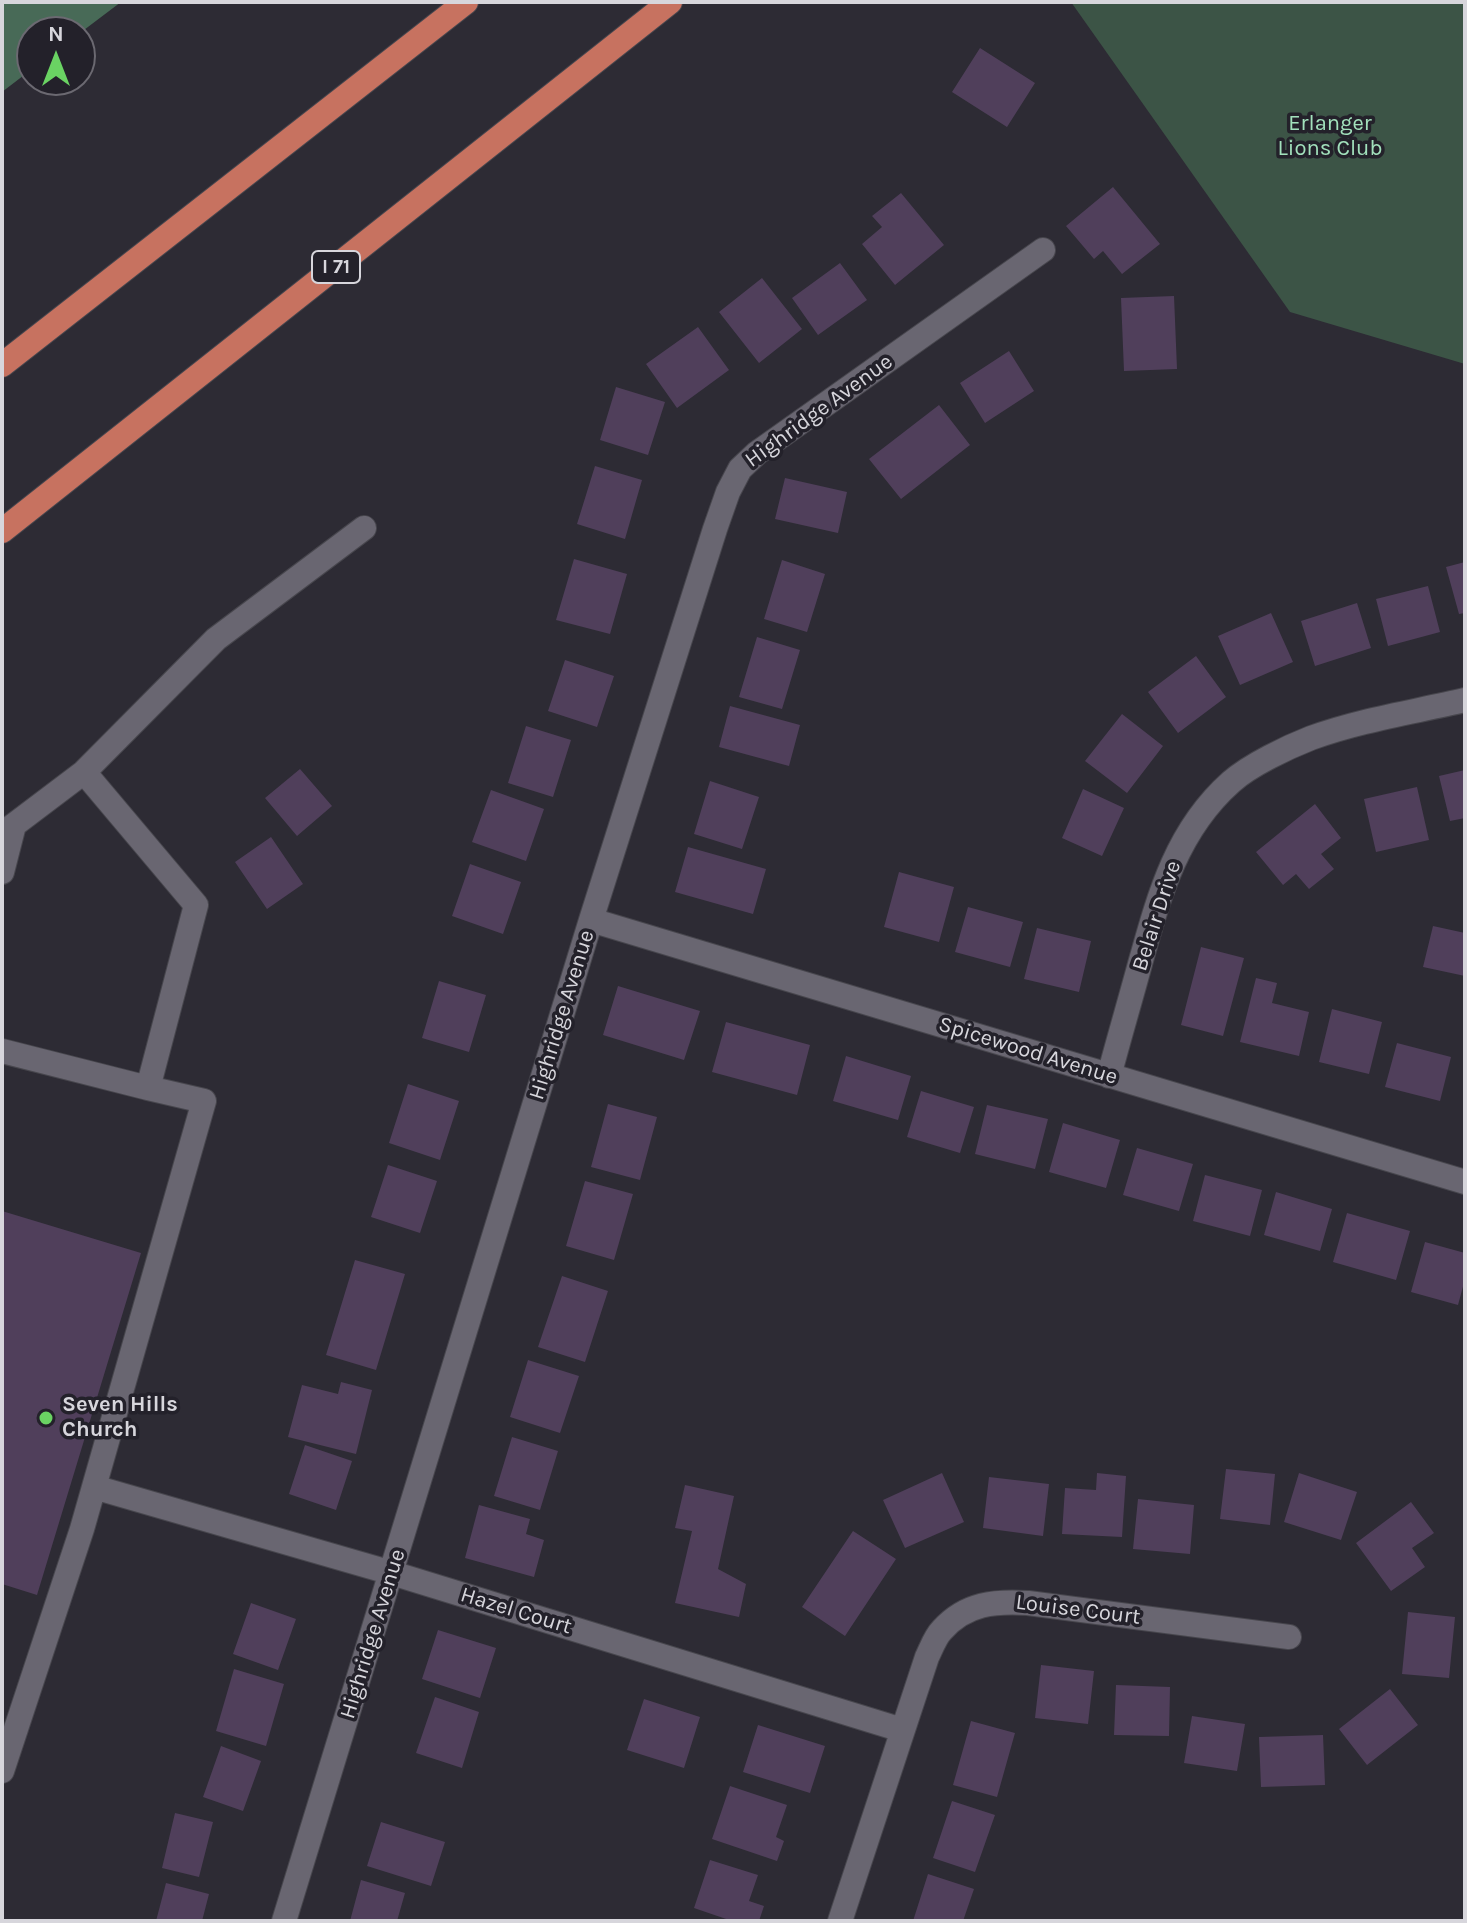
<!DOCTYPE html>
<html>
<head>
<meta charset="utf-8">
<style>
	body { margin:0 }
	#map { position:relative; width:1467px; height:1923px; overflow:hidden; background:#2d2b34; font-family:Karla,sans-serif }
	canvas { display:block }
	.frame { position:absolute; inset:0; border:4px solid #d7d6dc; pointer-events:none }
	.north { position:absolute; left:16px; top:16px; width:80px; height:80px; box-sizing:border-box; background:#23212a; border:2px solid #6b6971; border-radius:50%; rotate:0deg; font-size:22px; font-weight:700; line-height:32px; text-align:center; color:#d7d6dc }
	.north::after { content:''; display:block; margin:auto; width:28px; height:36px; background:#6ad363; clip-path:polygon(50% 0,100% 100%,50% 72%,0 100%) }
</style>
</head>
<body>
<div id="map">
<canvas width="1467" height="1923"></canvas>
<div class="frame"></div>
<div class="north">N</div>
</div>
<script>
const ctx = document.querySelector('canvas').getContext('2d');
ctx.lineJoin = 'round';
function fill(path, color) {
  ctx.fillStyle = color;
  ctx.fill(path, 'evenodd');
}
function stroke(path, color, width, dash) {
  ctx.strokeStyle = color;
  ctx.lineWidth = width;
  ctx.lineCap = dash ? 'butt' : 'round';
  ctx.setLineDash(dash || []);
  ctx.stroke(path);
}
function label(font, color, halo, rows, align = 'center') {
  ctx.font = font + ' Karla,sans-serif';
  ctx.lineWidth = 7;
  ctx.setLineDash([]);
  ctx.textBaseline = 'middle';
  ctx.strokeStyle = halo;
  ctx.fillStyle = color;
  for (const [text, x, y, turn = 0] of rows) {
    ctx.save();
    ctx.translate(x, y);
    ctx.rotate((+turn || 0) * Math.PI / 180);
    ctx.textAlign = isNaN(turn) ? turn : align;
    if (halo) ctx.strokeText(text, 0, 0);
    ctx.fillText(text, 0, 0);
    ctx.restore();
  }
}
fill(new Path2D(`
	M 1071,2 L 1465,2 L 1465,364 L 1290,312 Z`), '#3c5446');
fill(new Path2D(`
	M 2,2 L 121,2 L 80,33 L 32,32 L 32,69 L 2,92 Z`), '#486a57');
fill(new Path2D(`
	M 980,48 L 1035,83 L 1007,127 L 952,92 Z
	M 1113,187 L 1160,244 L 1122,274 L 1103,251 L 1094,259 L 1066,226 Z
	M 901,193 L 944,245 L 895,285 L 862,244 L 882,227 L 872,216 Z
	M 840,263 L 867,300 L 818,335 L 792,298 Z
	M 762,278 L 802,329 L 759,363 L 719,312 Z
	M 1174,296 L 1177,369 L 1124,371 L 1121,298 Z
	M 698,327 L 729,370 L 677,408 L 646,364 Z
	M 1009,351 L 1034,391 L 985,423 L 960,383 Z
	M 616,387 L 665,402 L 648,455 L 600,440 Z
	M 939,405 L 970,445 L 901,499 L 869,459 Z
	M 595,466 L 642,480 L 625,539 L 577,524 Z
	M 785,478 L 847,492 L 838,533 L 775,519 Z
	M 574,559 L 627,574 L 610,634 L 556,620 Z
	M 782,560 L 825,574 L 807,632 L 764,619 Z
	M 1465,562 L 1465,613 L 1459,614 L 1446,567 Z
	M 1428,586 L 1440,632 L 1388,646 L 1376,599 Z
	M 1357,603 L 1371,648 L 1315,666 L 1301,621 Z
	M 1271,613 L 1293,662 L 1240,685 L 1218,636 Z
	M 757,637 L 800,650 L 782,709 L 739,697 Z
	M 1196,656 L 1226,697 L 1178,733 L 1148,692 Z
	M 565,660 L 614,676 L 597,727 L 548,711 Z
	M 730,706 L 800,725 L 789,766 L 719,747 Z
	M 1122,714 L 1163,746 L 1127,793 L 1085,761 Z
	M 526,726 L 571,740 L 553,797 L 508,783 Z
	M 300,769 L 332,806 L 297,836 L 265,798 Z
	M 1465,770 L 1465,818 L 1450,821 L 1439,776 Z
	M 710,781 L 759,797 L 742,849 L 694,834 Z
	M 1417,787 L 1429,840 L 1376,852 L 1364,799 Z
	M 1083,789 L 1124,808 L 1102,856 L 1062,838 Z
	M 491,790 L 544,809 L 526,861 L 472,842 Z
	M 1315,804 L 1341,838 L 1321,854 L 1334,869 L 1309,889 L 1296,874 L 1283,885 L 1256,852 Z
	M 271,837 L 303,884 L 267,909 L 235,862 Z
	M 688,847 L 766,869 L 753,914 L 675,892 Z
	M 470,864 L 521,882 L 503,934 L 452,916 Z
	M 899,872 L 954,887 L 939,942 L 884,927 Z
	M 968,907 L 1023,922 L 1010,967 L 955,952 Z
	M 1433,926 L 1465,933 L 1465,976 L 1423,967 Z
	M 1037,928 L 1091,941 L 1079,992 L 1024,979 Z
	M 1201,947 L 1244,958 L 1223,1036 L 1181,1025 Z
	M 1256,978 L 1277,983 L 1272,1003 L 1309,1012 L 1299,1056 L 1240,1042 Z
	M 439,981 L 486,995 L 469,1052 L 422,1038 Z
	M 618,986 L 700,1011 L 684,1060 L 603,1035 Z
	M 1332,1009 L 1382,1022 L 1369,1074 L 1319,1062 Z
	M 726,1022 L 810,1045 L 797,1095 L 712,1072 Z
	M 1397,1043 L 1451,1057 L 1440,1101 L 1385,1087 Z
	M 846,1056 L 911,1076 L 898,1120 L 833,1101 Z
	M 408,1084 L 459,1101 L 440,1160 L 389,1143 Z
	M 921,1091 L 974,1107 L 960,1153 L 907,1137 Z
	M 608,1104 L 657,1117 L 640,1180 L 591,1167 Z
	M 987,1105 L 1048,1119 L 1035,1169 L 975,1154 Z
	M 1063,1123 L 1120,1140 L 1106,1188 L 1049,1172 Z
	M 1137,1148 L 1193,1164 L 1179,1211 L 1123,1195 Z
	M 388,1165 L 437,1181 L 420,1233 L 371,1217 Z
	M 1205,1175 L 1262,1190 L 1250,1236 L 1193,1221 Z
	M 585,1181 L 633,1194 L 614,1260 L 566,1246 Z
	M 1276,1192 L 1332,1209 L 1320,1251 L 1264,1235 Z
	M 2,1211 L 141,1253 L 37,1595 L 2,1584 Z
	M 1347,1213 L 1410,1231 L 1396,1280 L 1333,1262 Z
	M 1425,1242 L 1465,1253 L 1465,1279 L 1458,1305 L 1411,1292 Z
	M 355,1260 L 405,1274 L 376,1370 L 326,1355 Z
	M 562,1276 L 608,1291 L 585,1362 L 538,1347 Z
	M 528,1360 L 579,1376 L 560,1433 L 510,1417 Z
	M 341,1382 L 372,1390 L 356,1454 L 288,1437 L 302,1385 L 338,1394 Z
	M 512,1437 L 558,1451 L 540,1510 L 494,1496 Z
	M 305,1445 L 352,1461 L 336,1510 L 289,1494 Z
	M 1226,1469 L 1275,1474 L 1270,1525 L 1220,1519 Z
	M 942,1473 L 964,1522 L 905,1548 L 883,1500 Z
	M 1097,1473 L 1126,1476 L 1122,1537 L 1062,1534 L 1065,1488 L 1096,1490 Z
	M 1299,1473 L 1357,1492 L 1341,1540 L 1284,1522 Z
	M 989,1477 L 1049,1484 L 1043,1536 L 983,1528 Z
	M 685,1485 L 734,1496 L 718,1569 L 746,1584 L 739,1617 L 675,1603 L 692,1531 L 675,1528 Z
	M 1138,1499 L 1194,1505 L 1190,1554 L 1133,1549 Z
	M 1411,1502 L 1434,1533 L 1412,1548 L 1425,1567 L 1391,1591 L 1356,1543 Z
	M 479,1505 L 530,1519 L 526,1534 L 544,1540 L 534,1577 L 465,1558 Z
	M 853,1531 L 896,1559 L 845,1636 L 802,1607 Z
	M 251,1603 L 296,1619 L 278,1670 L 233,1654 Z
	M 1408,1612 L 1455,1617 L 1449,1678 L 1402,1674 Z
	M 438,1630 L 496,1648 L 480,1698 L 422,1679 Z
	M 1041,1665 L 1094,1671 L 1088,1724 L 1035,1718 Z
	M 234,1669 L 284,1684 L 266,1746 L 216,1731 Z
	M 1116,1685 L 1170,1687 L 1169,1736 L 1114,1735 Z
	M 1390,1689 L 1418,1725 L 1367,1765 L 1339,1729 Z
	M 435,1697 L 479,1712 L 462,1768 L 416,1753 Z
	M 644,1699 L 700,1717 L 684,1768 L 627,1750 Z
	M 1192,1716 L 1245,1724 L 1237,1771 L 1184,1763 Z
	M 971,1721 L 1015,1733 L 997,1797 L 953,1785 Z
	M 758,1725 L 825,1746 L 810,1793 L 743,1772 Z
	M 1323,1735 L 1325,1785 L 1261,1787 L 1259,1737 Z
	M 221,1746 L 261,1761 L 243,1811 L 203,1797 Z
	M 730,1786 L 787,1805 L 776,1837 L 784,1841 L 777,1861 L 712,1839 Z
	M 952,1801 L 995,1815 L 975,1872 L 933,1858 Z
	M 175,1813 L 213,1822 L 199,1877 L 162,1868 Z
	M 381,1822 L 445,1842 L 431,1886 L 367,1866 Z
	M 710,1860 L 758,1875 L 749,1901 L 764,1906 L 759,1921 L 732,1921 L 694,1908 Z
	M 928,1874 L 974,1889 L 963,1921 L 913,1921 Z
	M 361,1880 L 405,1893 L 397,1921 L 350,1921 Z
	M 166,1883 L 209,1894 L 202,1921 L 156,1921 Z`), '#503f5b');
const minor = new Path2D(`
	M 2,834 L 84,772 L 216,639 L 364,528
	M 2,872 L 14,825
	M 591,920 L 1465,1182
	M 2,1051 L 148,1088
	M 1109,1076 C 1119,1038 1130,1001 1140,964 C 1159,896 1176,831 1231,782 C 1250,765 1288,747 1311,738 C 1360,720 1414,712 1465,700
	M 94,1487 L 392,1573 L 902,1730
	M 2,1771 L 82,1529 L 204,1101 L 148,1088 L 196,905 L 84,772
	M 284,1921 L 591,920 L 715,529 L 728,492 L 740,469 L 757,453 L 1043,250
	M 840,1921 L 927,1657 C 931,1649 935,1637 942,1630 C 966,1603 995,1601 1028,1603 L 1289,1637`);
const highway = new Path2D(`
	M 2,365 L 466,2
	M 2,531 L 670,2`);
stroke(minor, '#47464d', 26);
stroke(highway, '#47464d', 26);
stroke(minor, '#696671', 24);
stroke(highway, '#c77260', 24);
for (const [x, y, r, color] of [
	[46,1418,8,"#6ad363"]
]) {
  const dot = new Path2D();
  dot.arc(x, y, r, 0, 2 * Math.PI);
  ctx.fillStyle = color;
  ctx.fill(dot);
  stroke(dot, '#23212a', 3);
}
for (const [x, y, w] of [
	[336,267,48]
]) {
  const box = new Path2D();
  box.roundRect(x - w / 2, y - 16, w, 32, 6);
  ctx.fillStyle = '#23212a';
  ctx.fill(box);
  stroke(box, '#d7d6dc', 2);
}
label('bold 20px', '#d7d6dc', null, [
	["I 71",336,267]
]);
label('22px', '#a2e1bc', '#23212a', [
	["Erlanger",1330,124],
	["Lions Club",1330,149]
]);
label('22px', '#d7d6dc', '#23212a', [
	["Highridge Avenue",819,411,-36],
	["Belair Drive",1157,916,-72],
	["Highridge Avenue",562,1015,-73],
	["Spicewood Avenue",1028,1051,17],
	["Louise Court",1078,1610,7],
	["Hazel Court",516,1611,17],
	["Highridge Avenue",373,1634,-73]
]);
label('bold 22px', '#d7d6dc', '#23212a', [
	["Seven Hills",62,1405],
	["Church",62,1430]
], 'left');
</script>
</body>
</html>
